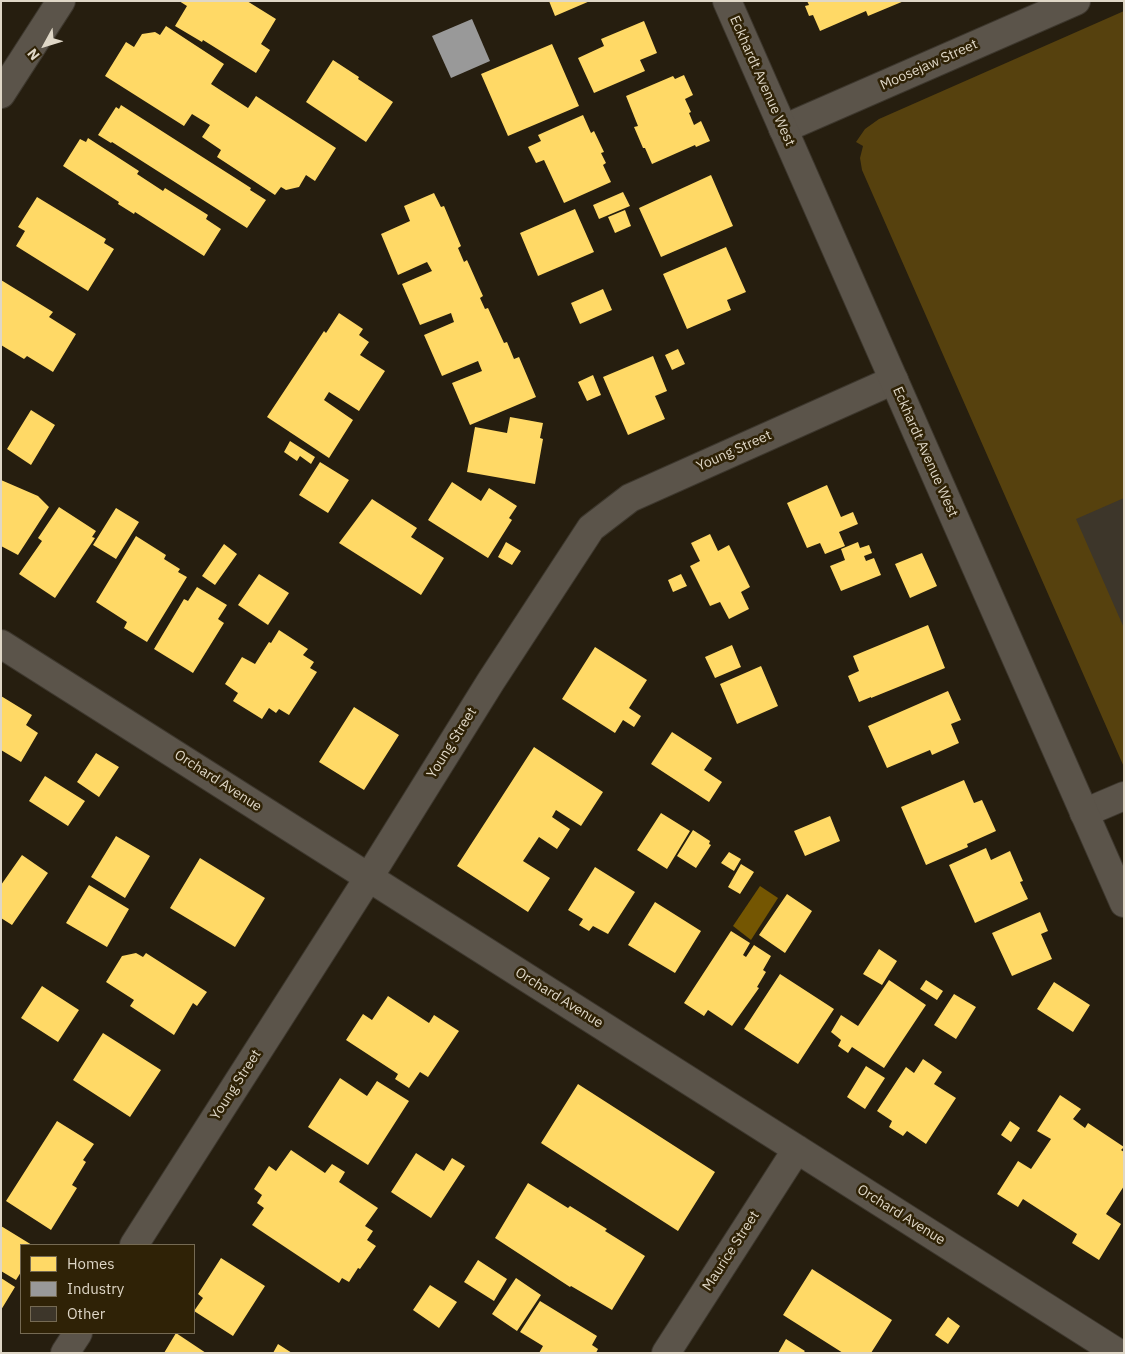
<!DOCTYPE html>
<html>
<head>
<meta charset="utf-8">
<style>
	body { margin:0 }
	#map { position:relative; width:1125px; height:1354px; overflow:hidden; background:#261e0f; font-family:"IBM Plex Sans",sans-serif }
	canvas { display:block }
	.frame { position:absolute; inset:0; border:2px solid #dfd7c7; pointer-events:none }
	.legend { position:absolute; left:20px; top:1244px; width:175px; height:90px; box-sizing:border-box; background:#2f2206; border:1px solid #756a53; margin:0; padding:6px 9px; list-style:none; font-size:15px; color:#dfd7c7 }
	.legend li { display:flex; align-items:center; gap:10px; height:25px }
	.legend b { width:25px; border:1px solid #756a53 }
	.north { position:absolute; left:20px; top:20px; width:50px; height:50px; -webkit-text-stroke:4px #2f2206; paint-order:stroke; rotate:231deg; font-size:14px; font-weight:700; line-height:20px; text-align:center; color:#dfd7c7 }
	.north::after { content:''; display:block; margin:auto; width:18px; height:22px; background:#dfd7c7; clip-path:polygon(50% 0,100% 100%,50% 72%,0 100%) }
</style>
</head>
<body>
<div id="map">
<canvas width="1125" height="1354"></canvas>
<div class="frame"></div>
<ul class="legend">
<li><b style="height:14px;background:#ffd966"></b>Homes</li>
<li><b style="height:14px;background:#999"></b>Industry</li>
<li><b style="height:14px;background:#3d362a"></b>Other</li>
</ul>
<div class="north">N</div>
</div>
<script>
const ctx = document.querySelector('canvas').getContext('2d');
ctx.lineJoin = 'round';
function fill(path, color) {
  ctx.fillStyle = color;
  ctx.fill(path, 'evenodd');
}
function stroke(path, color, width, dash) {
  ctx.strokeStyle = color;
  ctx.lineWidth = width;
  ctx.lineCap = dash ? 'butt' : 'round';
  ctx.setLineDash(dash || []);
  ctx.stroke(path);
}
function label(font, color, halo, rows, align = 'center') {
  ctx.font = font + ' "IBM Plex Sans",sans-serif';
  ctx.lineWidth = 5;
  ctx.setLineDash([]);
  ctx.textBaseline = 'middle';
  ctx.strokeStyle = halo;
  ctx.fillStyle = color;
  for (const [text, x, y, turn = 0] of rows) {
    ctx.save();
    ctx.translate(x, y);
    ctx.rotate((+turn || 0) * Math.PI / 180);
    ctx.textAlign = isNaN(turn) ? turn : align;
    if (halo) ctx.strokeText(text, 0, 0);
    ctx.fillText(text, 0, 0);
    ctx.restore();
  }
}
fill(new Path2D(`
	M 1124,11 L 1124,767 L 862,170 L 860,158 L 863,146 L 856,142 L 865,129 L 879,119 Z`), '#56410e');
fill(new Path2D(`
	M 760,886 L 778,898 L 751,940 L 733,926 Z`), '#745602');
fill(new Path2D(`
	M 179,1 L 247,1 L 276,19 L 261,44 L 270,50 L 256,73 L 203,40 L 202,42 L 175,26 L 187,6 Z
	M 549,1 L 590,1 L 555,16 Z
	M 807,1 L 904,1 L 868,16 L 866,11 L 820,31 L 813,15 L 809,16 L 805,6 L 809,5 Z
	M 644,21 L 657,53 L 640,60 L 645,71 L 594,93 L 578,58 L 604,46 L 601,39 Z
	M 166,26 L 224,64 L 211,84 L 248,108 L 256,96 L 336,148 L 315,181 L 306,175 L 299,187 L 286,190 L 281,187 L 275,195 L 217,157 L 221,150 L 202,137 L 210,125 L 192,114 L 184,126 L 105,76 L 126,42 L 134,47 L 142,34 L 155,32 L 160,35 Z
	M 552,44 L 579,106 L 508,136 L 481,74 Z
	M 333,60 L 359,77 L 358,79 L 393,102 L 366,142 L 306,102 Z
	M 684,75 L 693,95 L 685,99 L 691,112 L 689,113 L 694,125 L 701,121 L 710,141 L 696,147 L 695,145 L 652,164 L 645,148 L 643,148 L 634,127 L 638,126 L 626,96 L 673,76 L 675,79 Z
	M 121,105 L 251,188 L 250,190 L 266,200 L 247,228 L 112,142 L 111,143 L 98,135 L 116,107 L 119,109 Z
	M 583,115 L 591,133 L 594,131 L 604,152 L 601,153 L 606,163 L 603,165 L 611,182 L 564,203 L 544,160 L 536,163 L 528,147 L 541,141 L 538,135 Z
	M 88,138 L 139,171 L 137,174 L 163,191 L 165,188 L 208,215 L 206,219 L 221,229 L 204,256 L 135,212 L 134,214 L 118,204 L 119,202 L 63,166 L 80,139 L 86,142 Z
	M 711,175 L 733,226 L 661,257 L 639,208 Z
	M 623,192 L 630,206 L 599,219 L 593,205 Z
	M 434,193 L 441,207 L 444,206 L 461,246 L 458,248 L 464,262 L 467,260 L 483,296 L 480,298 L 485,309 L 488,308 L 504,343 L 507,342 L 514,359 L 519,357 L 536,397 L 470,425 L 452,383 L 482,371 L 478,361 L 442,376 L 424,335 L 454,322 L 451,313 L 420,325 L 402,284 L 432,271 L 427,262 L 398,275 L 381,234 L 410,221 L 404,206 Z
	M 37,197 L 106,239 L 104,243 L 114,249 L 88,291 L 16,246 L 25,231 L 18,227 Z
	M 575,209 L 594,252 L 538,276 L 520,233 Z
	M 625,210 L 631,226 L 615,233 L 608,217 Z
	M 726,247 L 746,292 L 727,300 L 731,310 L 687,329 L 663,274 Z
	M 1,280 L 53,312 L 49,317 L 76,334 L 53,372 L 27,356 L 24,359 L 1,345 Z
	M 603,289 L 612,310 L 580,324 L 571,303 Z
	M 339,313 L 363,329 L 359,335 L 369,342 L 360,355 L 385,371 L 359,411 L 329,392 L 324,400 L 353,420 L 329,458 L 267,417 L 324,331 L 326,333 Z
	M 678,349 L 685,364 L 672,370 L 665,355 Z
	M 653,356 L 667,391 L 655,396 L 665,419 L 628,435 L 603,377 Z
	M 593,375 L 601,395 L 587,401 L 578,382 Z
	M 31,410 L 55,425 L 31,465 L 7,449 Z
	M 510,417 L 543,423 L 540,438 L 543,439 L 535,484 L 467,472 L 475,427 L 507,433 Z
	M 290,441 L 315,457 L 311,464 L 300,456 L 297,461 L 284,452 Z
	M 320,462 L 349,480 L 328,513 L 299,495 Z
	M 1,480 L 38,496 L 49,507 L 18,555 L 1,546 Z
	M 452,482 L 481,501 L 489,488 L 517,506 L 509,518 L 512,520 L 488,558 L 428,520 Z
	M 827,485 L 841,517 L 853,512 L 858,524 L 839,532 L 845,546 L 825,554 L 820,543 L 807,548 L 787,503 Z
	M 372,499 L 417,528 L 411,537 L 444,558 L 421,595 L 339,543 Z
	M 59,507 L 96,531 L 92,537 L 95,538 L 55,598 L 19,574 L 42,541 L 38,538 Z
	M 116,508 L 139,522 L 116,559 L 93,545 Z
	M 710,534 L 718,551 L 729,545 L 750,587 L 741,592 L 749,609 L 729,619 L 720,602 L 710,606 L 690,566 L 700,561 L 691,543 Z
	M 136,536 L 166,555 L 164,559 L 180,569 L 178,572 L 187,577 L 147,642 L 124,628 L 127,622 L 96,602 Z
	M 506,542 L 521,551 L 512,565 L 498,557 Z
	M 858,542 L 860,548 L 869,545 L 872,553 L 864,556 L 866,561 L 874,558 L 881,575 L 841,591 L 830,566 L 845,560 L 841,549 Z
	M 224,544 L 237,554 L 215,585 L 202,576 Z
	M 922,553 L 937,586 L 910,598 L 895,564 Z
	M 259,574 L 289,593 L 268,625 L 238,605 Z
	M 681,574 L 687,586 L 673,592 L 668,580 Z
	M 197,587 L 227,605 L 218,619 L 224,623 L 193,673 L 154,649 L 184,599 L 188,601 Z
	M 928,625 L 945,668 L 871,698 L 871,697 L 859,702 L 848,676 L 859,671 L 853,656 Z
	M 279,630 L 308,649 L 303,655 L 314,662 L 310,668 L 317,672 L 289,715 L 279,709 L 276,713 L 269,708 L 262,719 L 233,701 L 238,693 L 225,684 L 242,657 L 255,664 L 269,642 L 271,643 Z
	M 732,645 L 741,667 L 715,678 L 705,657 Z
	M 595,647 L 647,680 L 629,708 L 641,716 L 634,727 L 623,720 L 615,733 L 562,699 Z
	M 761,666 L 778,706 L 737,724 L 720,684 Z
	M 948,691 L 961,720 L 951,724 L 959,743 L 932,755 L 930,750 L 887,768 L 868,726 Z
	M 1,696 L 32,715 L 26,725 L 38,733 L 21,762 L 1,750 Z
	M 354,707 L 399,735 L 364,790 L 319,762 Z
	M 672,732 L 712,758 L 704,770 L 722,782 L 709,802 L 651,764 Z
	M 534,747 L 603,792 L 581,826 L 556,810 L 552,817 L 570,829 L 557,849 L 539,837 L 523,861 L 550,878 L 528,912 L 457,866 Z
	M 96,753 L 119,767 L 99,797 L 77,782 Z
	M 45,776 L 85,801 L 68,826 L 29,801 Z
	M 964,780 L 974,803 L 982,800 L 996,831 L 967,844 L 968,847 L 926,865 L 901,807 Z
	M 661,813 L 690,831 L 667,869 L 637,850 Z
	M 830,816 L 840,841 L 805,856 L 794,831 Z
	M 693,830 L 710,841 L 709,844 L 711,845 L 696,868 L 677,856 Z
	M 116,836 L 150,856 L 125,898 L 91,877 Z
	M 986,848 L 991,860 L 1010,851 L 1023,881 L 1020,882 L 1028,899 L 975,923 L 949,865 Z
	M 729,852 L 741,859 L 734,871 L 721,863 Z
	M 22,855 L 48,873 L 12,925 L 1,918 L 1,885 Z
	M 200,858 L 265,898 L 235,947 L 170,908 Z
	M 741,864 L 754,872 L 740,894 L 728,887 Z
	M 595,867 L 635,892 L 608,934 L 593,926 L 589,931 L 579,925 L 583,919 L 568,910 Z
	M 89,885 L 129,909 L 107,947 L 66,923 Z
	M 787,894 L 812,911 L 785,953 L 759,935 Z
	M 655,902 L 701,931 L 675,973 L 628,945 Z
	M 1040,912 L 1048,931 L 1041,934 L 1052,959 L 1012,976 L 992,933 Z
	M 731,931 L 750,943 L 743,955 L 746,957 L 754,945 L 771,956 L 763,970 L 766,972 L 757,987 L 759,988 L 732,1026 L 708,1010 L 704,1016 L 684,1003 Z
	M 879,949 L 897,961 L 882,985 L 863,974 Z
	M 136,953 L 143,957 L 146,953 L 207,992 L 197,1006 L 193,1003 L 174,1035 L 130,1006 L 134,1000 L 106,982 L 122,956 Z
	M 780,974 L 834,1009 L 798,1064 L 744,1029 Z
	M 889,980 L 926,1005 L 884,1068 L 852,1047 L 848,1053 L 838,1046 L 841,1040 L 831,1032 L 841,1015 L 858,1026 Z
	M 926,980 L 943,991 L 937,1000 L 920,989 Z
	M 1054,982 L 1090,1005 L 1073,1032 L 1037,1009 Z
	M 42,986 L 79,1010 L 58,1042 L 21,1018 Z
	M 954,994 L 976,1007 L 956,1039 L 934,1025 Z
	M 388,996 L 429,1023 L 434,1015 L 459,1031 L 428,1077 L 420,1072 L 409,1088 L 395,1079 L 398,1074 L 346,1040 L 363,1014 L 372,1020 Z
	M 103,1033 L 161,1070 L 130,1117 L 73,1080 Z
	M 923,1059 L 942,1072 L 934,1084 L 956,1098 L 926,1144 L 907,1131 L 903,1136 L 889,1127 L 892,1121 L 877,1111 L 906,1067 L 914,1073 Z
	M 866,1066 L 885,1078 L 865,1109 L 847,1097 Z
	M 340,1078 L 367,1096 L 377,1081 L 409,1101 L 368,1165 L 308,1127 Z
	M 578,1084 L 715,1172 L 678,1231 L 541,1143 Z
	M 1060,1095 L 1081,1109 L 1073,1119 L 1085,1128 L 1088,1123 L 1124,1147 L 1121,1150 L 1124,1152 L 1124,1186 L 1106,1214 L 1121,1224 L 1099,1260 L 1072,1243 L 1077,1234 L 1023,1199 L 1018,1207 L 997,1194 L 1018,1161 L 1031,1169 L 1051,1139 L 1037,1131 Z
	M 57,1121 L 94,1144 L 83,1160 L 86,1162 L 72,1185 L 77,1188 L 51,1230 L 6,1201 Z
	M 1010,1121 L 1020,1128 L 1011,1142 L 1001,1135 Z
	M 291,1150 L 325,1173 L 332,1164 L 345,1172 L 339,1182 L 378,1208 L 365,1226 L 373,1231 L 367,1240 L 376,1246 L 360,1269 L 358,1268 L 349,1282 L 342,1278 L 339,1283 L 252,1225 L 264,1208 L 257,1203 L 262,1195 L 254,1189 L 269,1166 L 276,1171 Z
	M 416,1153 L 444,1171 L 452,1158 L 465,1166 L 431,1218 L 391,1192 Z
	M 528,1183 L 568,1208 L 570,1206 L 607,1229 L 605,1231 L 645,1256 L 612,1310 L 571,1286 L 570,1287 L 495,1238 Z
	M 1,1226 L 32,1245 L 21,1245 L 21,1272 L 16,1280 L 1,1271 Z
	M 221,1258 L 265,1286 L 233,1336 L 194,1311 L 203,1298 L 198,1294 Z
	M 478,1260 L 507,1279 L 494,1301 L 464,1282 Z
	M 812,1269 L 892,1320 L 871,1353 L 843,1353 L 783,1315 Z
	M 1,1278 L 15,1287 L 1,1310 Z
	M 516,1278 L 541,1295 L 517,1331 L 492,1314 Z
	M 430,1285 L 457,1302 L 439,1328 L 413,1310 Z
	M 540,1301 L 597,1336 L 592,1345 L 598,1349 L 596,1353 L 539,1353 L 543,1346 L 520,1332 Z
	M 948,1317 L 960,1326 L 948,1344 L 935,1335 Z
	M 176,1333 L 206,1353 L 164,1353 Z
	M 786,1339 L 805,1351 L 803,1353 L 778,1353 Z
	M 278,1344 L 292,1353 L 273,1353 Z`), '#ffd966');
fill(new Path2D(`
	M 472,19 L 490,61 L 451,78 L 432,36 Z`), '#999');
fill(new Path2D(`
	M 1124,498 L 1124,628 L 1076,519 Z`), '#3d362a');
const minor = new Path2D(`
	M 1,94 L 61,1
	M 783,129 L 1076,1
	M 1,644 L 1118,1353
	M 1084,813 L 1124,796
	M 134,1245 L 369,877 L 491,681 L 591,528 L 630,498 L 894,380
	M 65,1353 L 78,1333
	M 666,1353 L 797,1149`);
const secondary = new Path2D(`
	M 727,1 L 1124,903`);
stroke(minor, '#3d372d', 30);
stroke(secondary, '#3d372d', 30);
stroke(minor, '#5b544a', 28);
stroke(secondary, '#5b544a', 28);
label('14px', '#dfd7c7', '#2f2206', [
	["Moosejaw Street",929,65,-24],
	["Eckhardt Avenue West",762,81,66],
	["Young Street",734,451,-24],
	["Eckhardt Avenue West",925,452,66],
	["Young Street",452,743,-58],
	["Orchard Avenue",218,781,33],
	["Orchard Avenue",559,998,32],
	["Young Street",236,1085,-57],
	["Orchard Avenue",901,1215,32],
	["Maurice Street",731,1251,-57]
]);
</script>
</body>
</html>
